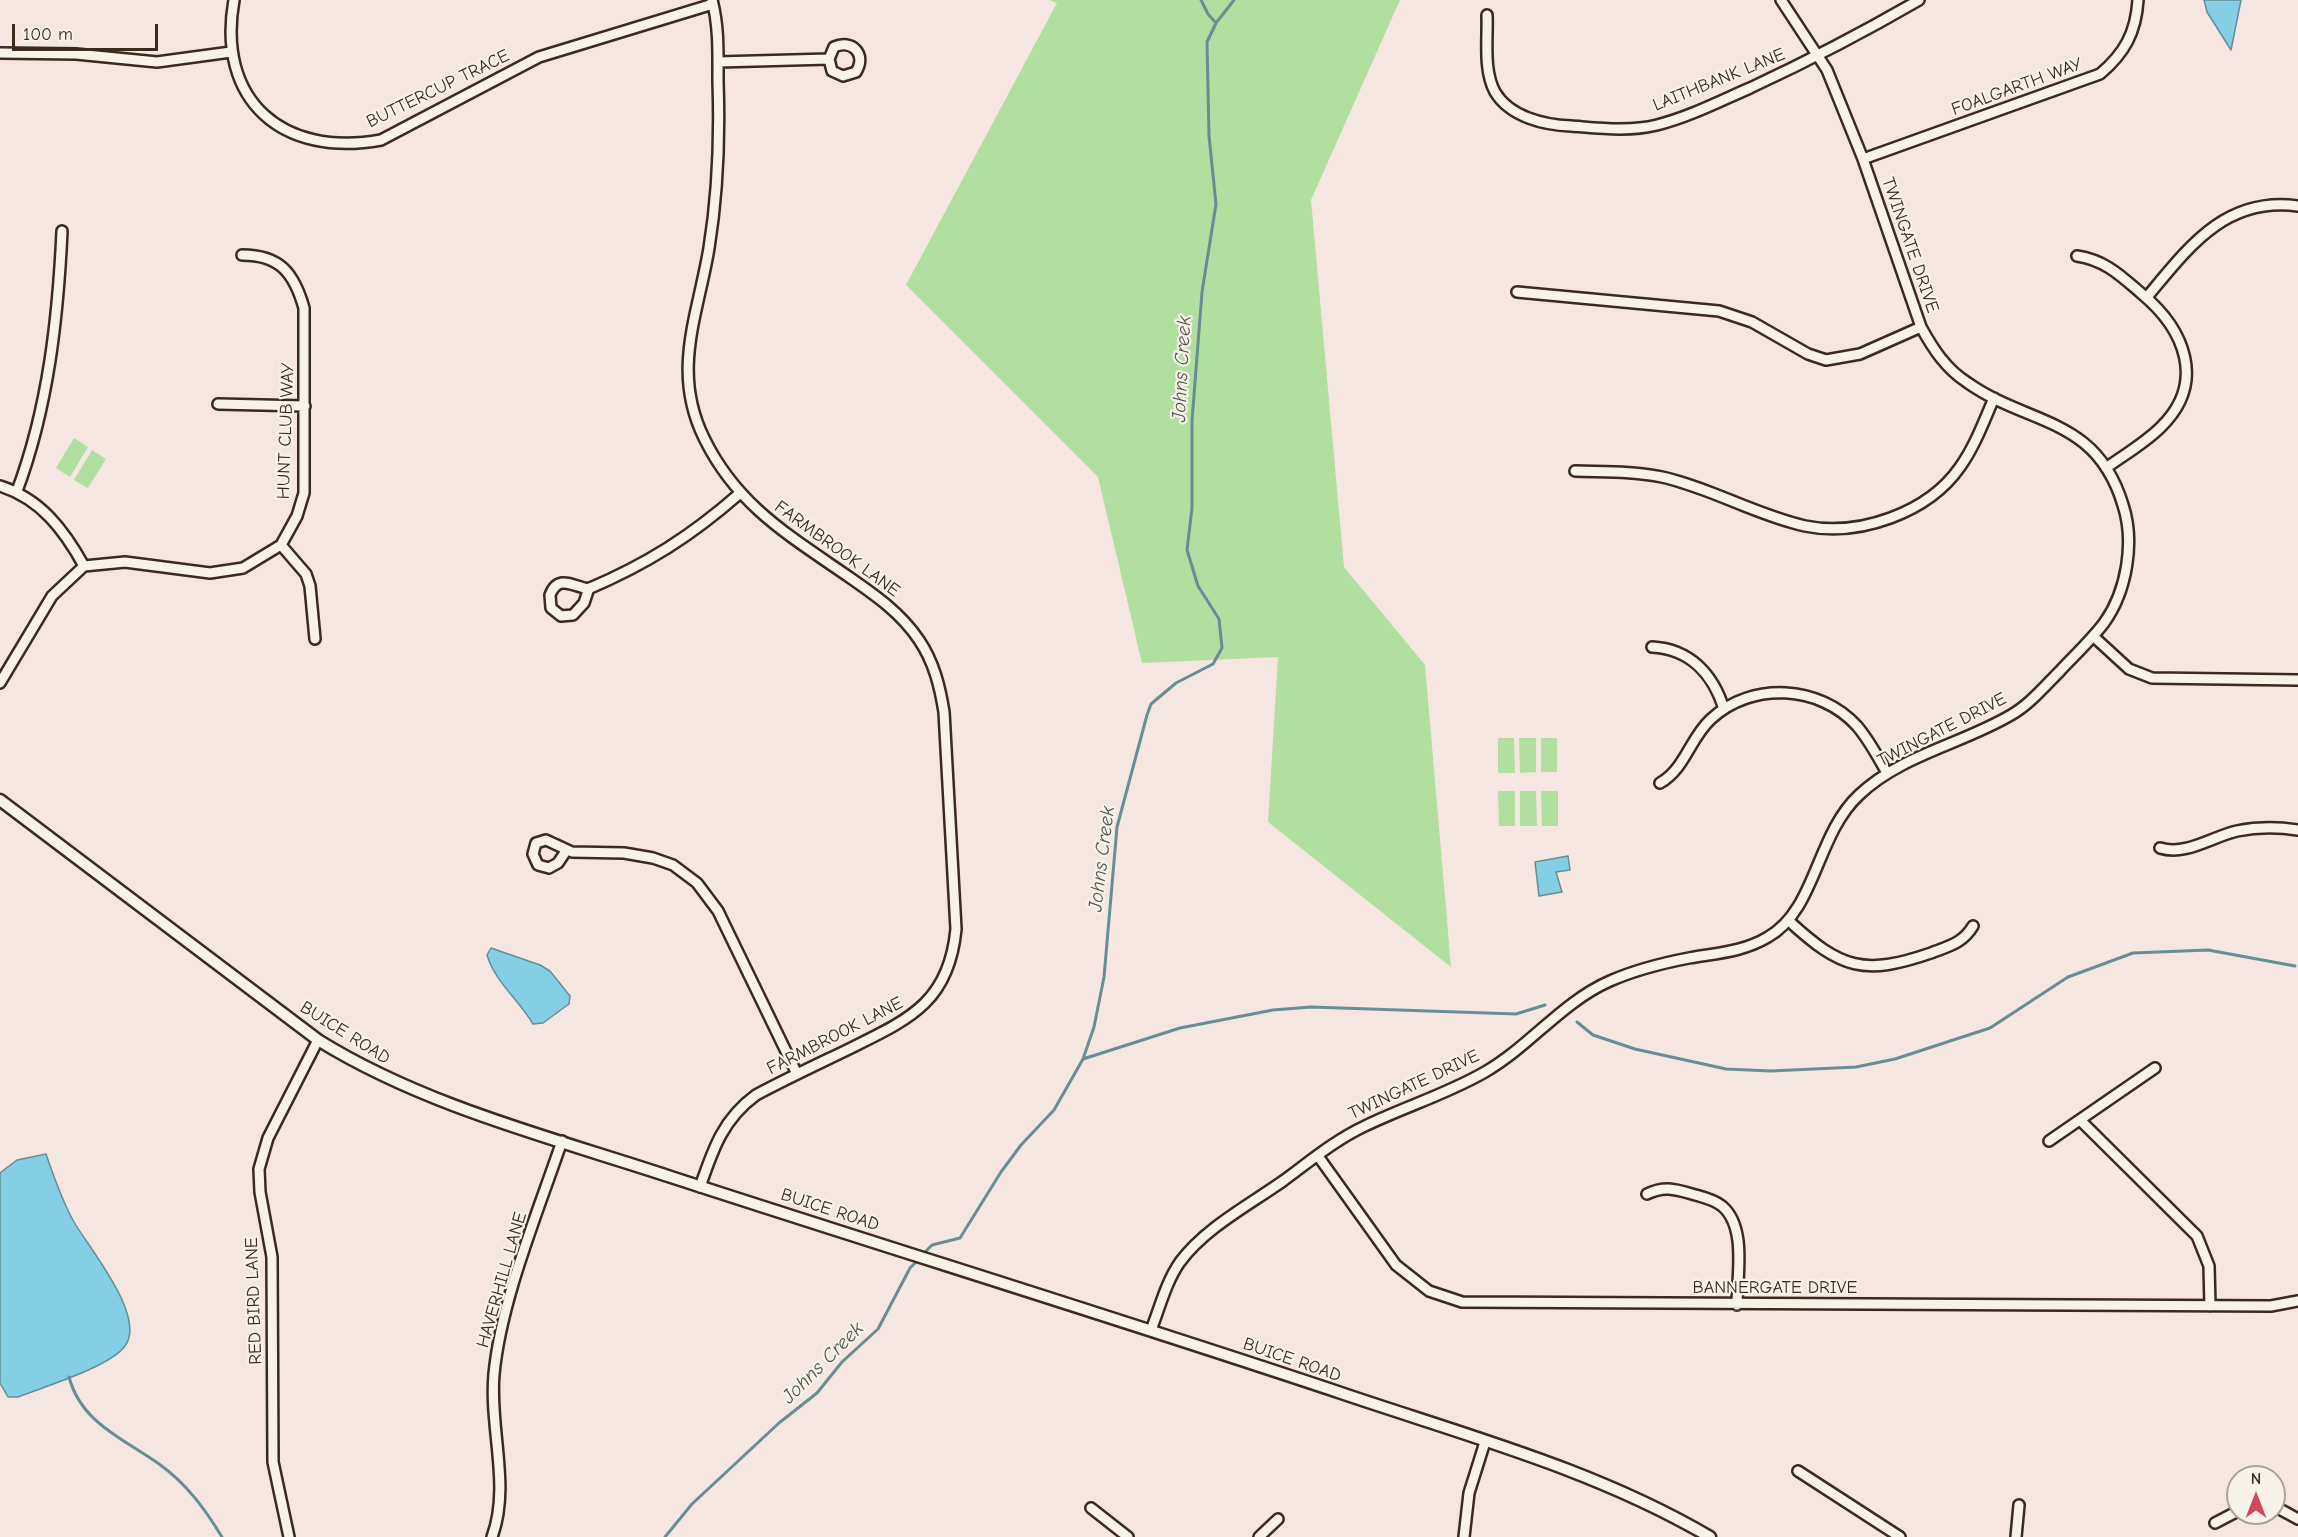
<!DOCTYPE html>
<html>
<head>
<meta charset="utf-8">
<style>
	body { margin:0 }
	#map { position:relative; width:2298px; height:1537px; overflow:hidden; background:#f5e6e1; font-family:"Comic Neue",sans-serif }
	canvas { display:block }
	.north { position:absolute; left:2226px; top:1465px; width:60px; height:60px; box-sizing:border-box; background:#f7f3e8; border:2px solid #aca397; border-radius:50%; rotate:0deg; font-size:16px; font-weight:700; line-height:24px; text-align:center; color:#3b2a1e }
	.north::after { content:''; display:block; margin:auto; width:21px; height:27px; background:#d1495b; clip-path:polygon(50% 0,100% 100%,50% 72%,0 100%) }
	.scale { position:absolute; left:12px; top:24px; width:146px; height:27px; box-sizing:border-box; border:3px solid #3b2a1e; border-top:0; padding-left:8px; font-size:18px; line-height:21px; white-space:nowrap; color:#3b2a1e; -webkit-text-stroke:4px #f7f3e8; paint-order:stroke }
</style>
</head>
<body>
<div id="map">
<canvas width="2298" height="1537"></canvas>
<div class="north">N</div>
<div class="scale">100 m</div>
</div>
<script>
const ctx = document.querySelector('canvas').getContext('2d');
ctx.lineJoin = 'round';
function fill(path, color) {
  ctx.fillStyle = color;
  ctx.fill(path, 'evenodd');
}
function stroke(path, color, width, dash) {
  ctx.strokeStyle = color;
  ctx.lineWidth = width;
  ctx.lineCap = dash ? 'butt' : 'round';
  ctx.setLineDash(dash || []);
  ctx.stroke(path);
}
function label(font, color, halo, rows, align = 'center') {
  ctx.font = font + ' "Comic Neue",sans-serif';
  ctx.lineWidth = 4.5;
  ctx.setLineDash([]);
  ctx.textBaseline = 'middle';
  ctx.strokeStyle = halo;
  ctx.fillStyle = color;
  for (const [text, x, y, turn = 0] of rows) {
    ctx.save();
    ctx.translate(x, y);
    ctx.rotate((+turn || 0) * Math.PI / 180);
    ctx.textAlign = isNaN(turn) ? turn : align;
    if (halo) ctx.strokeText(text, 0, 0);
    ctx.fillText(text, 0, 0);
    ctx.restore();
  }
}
fill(new Path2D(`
	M 1049,0 L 1400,0 L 1311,200 L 1344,567 L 1425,665 L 1451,967 L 1268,822 L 1278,657 L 1142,663 L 1098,477 L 906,285 L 1057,3 Z
	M 74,438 L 88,447 L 70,477 L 56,468 Z
	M 92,450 L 106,459 L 88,488 L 74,480 Z
	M 1498,738 L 1514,738 L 1515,773 L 1498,773 Z
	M 1519,738 L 1536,738 L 1536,772 L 1520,773 Z
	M 1541,738 L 1557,738 L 1557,772 L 1541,772 Z
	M 1498,791 L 1515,791 L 1515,826 L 1499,826 Z
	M 1520,791 L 1536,791 L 1537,826 L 1520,826 Z
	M 1541,791 L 1558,791 L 1558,826 L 1542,826 Z`), '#b0df9f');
const water = new Path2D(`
	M 2204,0 L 2241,0 L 2231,50 L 2207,12 Z
	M 1568,856 L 1570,870 L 1556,872 L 1562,892 L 1539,896 L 1535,862 Z
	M 491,948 L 540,965 L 550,971 L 570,996 L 569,1004 L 543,1023 L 533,1024 C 519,1000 495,982 487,955 Z
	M 46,1154 C 54,1177 62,1201 74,1222 C 89,1248 147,1317 125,1346 C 110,1367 43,1387 18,1397 L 8,1397 L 0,1383 L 0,1173 L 17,1160 Z`);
fill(water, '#85cfe6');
stroke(water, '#678d96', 1.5);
stroke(new Path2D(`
	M 1201,0 L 1208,14 L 1216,23
	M 1577,1022 L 1593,1035 L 1635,1049 L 1726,1069 L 1771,1071 L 1856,1067 L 1895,1059 L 1990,1028 L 2068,977 L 2133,953 L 2208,950 L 2295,966
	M 1083,1059 L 1180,1028 L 1273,1010 L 1311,1007 L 1516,1014 L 1545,1005
	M 922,1255 L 932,1245 L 960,1238 L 1001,1172 L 1021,1145 L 1054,1110 L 1083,1059 L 1094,1027 L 1104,977 L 1117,827 L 1147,715 L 1151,704 L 1176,683 L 1213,664 L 1222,648 L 1219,619 L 1198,586 L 1187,550 L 1192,508 L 1192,421 L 1202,292 L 1216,204 L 1209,136 L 1207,42 L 1216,23 L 1234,0
	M 69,1377 C 81,1423 124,1439 159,1464 C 186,1483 205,1509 222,1537
	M 665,1537 L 692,1504 L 779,1423 L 817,1393 L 842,1362 L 878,1329 L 910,1268 L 918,1260`), '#678d96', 3);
const minor = new Path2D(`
	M 234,0 C 216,101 283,158 381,140 L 539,57 L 713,4
	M 1487,15 C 1488,39 1483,70 1495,92 C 1510,117 1544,125 1571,126 C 1598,128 1629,132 1657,125 C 1689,117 1720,101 1750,88 C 1808,61 1864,32 1919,0
	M 0,53 L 76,54 L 157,62 L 231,52
	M 718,62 L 829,59 L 834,47 C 852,39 867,54 856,72 L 843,76 L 832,71 L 829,59
	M 1863,159 L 2100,74 C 2125,53 2136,32 2138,0
	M 2077,256 C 2105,260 2121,276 2142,294 C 2184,329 2207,382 2161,427 C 2145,443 2124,455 2106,468
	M 1517,292 L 1719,311 L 1752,322 L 1808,354 L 1826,360 L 1860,354 L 1921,327
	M 2147,297 C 2188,248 2225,196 2298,206
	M 218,404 L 305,406
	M 1575,471 C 1604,472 1634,471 1662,477 C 1711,488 1756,515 1805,526 C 1859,537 1928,513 1960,467 C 1975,446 1984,421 1994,398
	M 0,486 C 41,499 64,530 84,566
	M 17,491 C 48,408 58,319 62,231
	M 281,545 L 306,574 L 310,586 L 315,639
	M 589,588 L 584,603 L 573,615 L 561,616 L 551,608 L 550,595 C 558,574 573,586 588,589 C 647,564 691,536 739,494
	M 2093,636 L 2129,669 L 2152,678 L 2298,680
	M 1652,647 C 1690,649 1713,674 1724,709
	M 0,683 L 52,596 L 84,566 L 125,562 L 210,573 L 243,568 L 281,545 L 297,516 L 304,493 L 304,308 C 294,273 280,255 242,255
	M 1660,783 C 1685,769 1690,738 1711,719 C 1752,681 1820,685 1857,726 C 1869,740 1878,757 1887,773
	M 2160,848 C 2186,856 2211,837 2237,831 C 2257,827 2278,827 2298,830
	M 566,851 L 558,863 L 549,868 L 538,865 L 533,854 L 536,843 L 546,840 L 572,852 L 624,853 L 653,858 L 673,865 L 697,883 L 718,911 L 797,1074
	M 1789,921 C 1841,969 1864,976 1931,953 C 1949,946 1963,943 1973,926
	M 2080,1120 L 2197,1236 L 2209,1266 L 2210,1306
	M 2049,1141 L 2155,1068
	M 1318,1156 L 1396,1265 L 1429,1291 L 1462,1302 L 2271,1306 L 2298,1301
	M 700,1187 C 713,1149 723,1119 756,1095 C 786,1079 816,1065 847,1050 C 907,1020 949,1004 956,929 L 944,712 C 940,687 934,662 919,640 C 901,613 875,595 849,577 C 790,536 737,506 704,438 C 671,371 698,315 709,248 C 718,192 720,138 718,81 C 718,54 719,26 712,0
	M 1647,1194 C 1664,1186 1674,1189 1692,1194 C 1702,1197 1713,1199 1722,1206 C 1747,1227 1737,1276 1737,1305
	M 1151,1330 C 1160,1307 1166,1282 1180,1262 C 1205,1228 1249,1205 1283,1181 C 1309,1162 1335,1140 1365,1126 C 1404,1107 1447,1094 1485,1072 C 1530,1046 1562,1002 1610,981 C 1635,970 1663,963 1689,958 C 1717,953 1743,952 1768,937 C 1816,910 1816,835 1859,795 C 1901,755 1962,744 2011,715 C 2030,704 2044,687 2060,671 C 2075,655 2091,640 2104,623 C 2127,591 2135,542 2123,505 C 2096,416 2029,426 1968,383 C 1946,369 1933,349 1921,327 L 1863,159 L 1827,70 L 1781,0
	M 1798,1471 L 1900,1537
	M 2274,1506 L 2298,1519
	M 1091,1508 L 1128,1537
	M 2215,1523 L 2238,1511
	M 289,1537 L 273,1462 L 272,1257 L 260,1192 L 259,1169 L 268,1138 L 318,1040
	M 492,1537 C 511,1486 489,1428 494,1374 C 501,1300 538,1212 562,1141
	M 1259,1537 L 1278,1519
	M 1464,1537 L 1469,1493 L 1485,1442
	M 2016,1537 L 2019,1505`);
const tertiary = new Path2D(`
	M 0,800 L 318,1040 C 424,1106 553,1138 671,1177 C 895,1250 1120,1319 1344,1394 C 1468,1436 1596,1470 1710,1537`);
stroke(minor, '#3b2a1e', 14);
stroke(tertiary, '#3b2a1e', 15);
stroke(minor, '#f7f3e8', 9);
stroke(tertiary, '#f7f3e8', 10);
label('18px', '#3b2a1e', '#f7f3e8', [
	["LAITHBANK LANE",1719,80,-22],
	["FOALGARTH WAY",2017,87,-20],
	["BUTTERCUP TRACE",438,89,-26],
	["TWINGATE DRIVE",1910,245,71],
	["HUNT CLUB WAY",286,431,-88],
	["FARMBROOK LANE",837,549,36],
	["TWINGATE DRIVE",1942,730,-27],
	["BUICE ROAD",345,1033,32],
	["FARMBROOK LANE",835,1036,-27],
	["TWINGATE DRIVE",1414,1085,-25],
	["BUICE ROAD",830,1210,18],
	["HAVERHILL LANE",502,1280,-74],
	["BANNERGATE DRIVE",1775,1288],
	["RED BIRD LANE",254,1301,-92],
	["BUICE ROAD",1292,1360,19]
]);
label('italic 20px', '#4e5350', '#f7f3e8', [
	["Johns Creek",1182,369,-87],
	["Johns Creek",1102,859,-83],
	["Johns Creek",823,1363,-45]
]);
</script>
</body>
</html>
